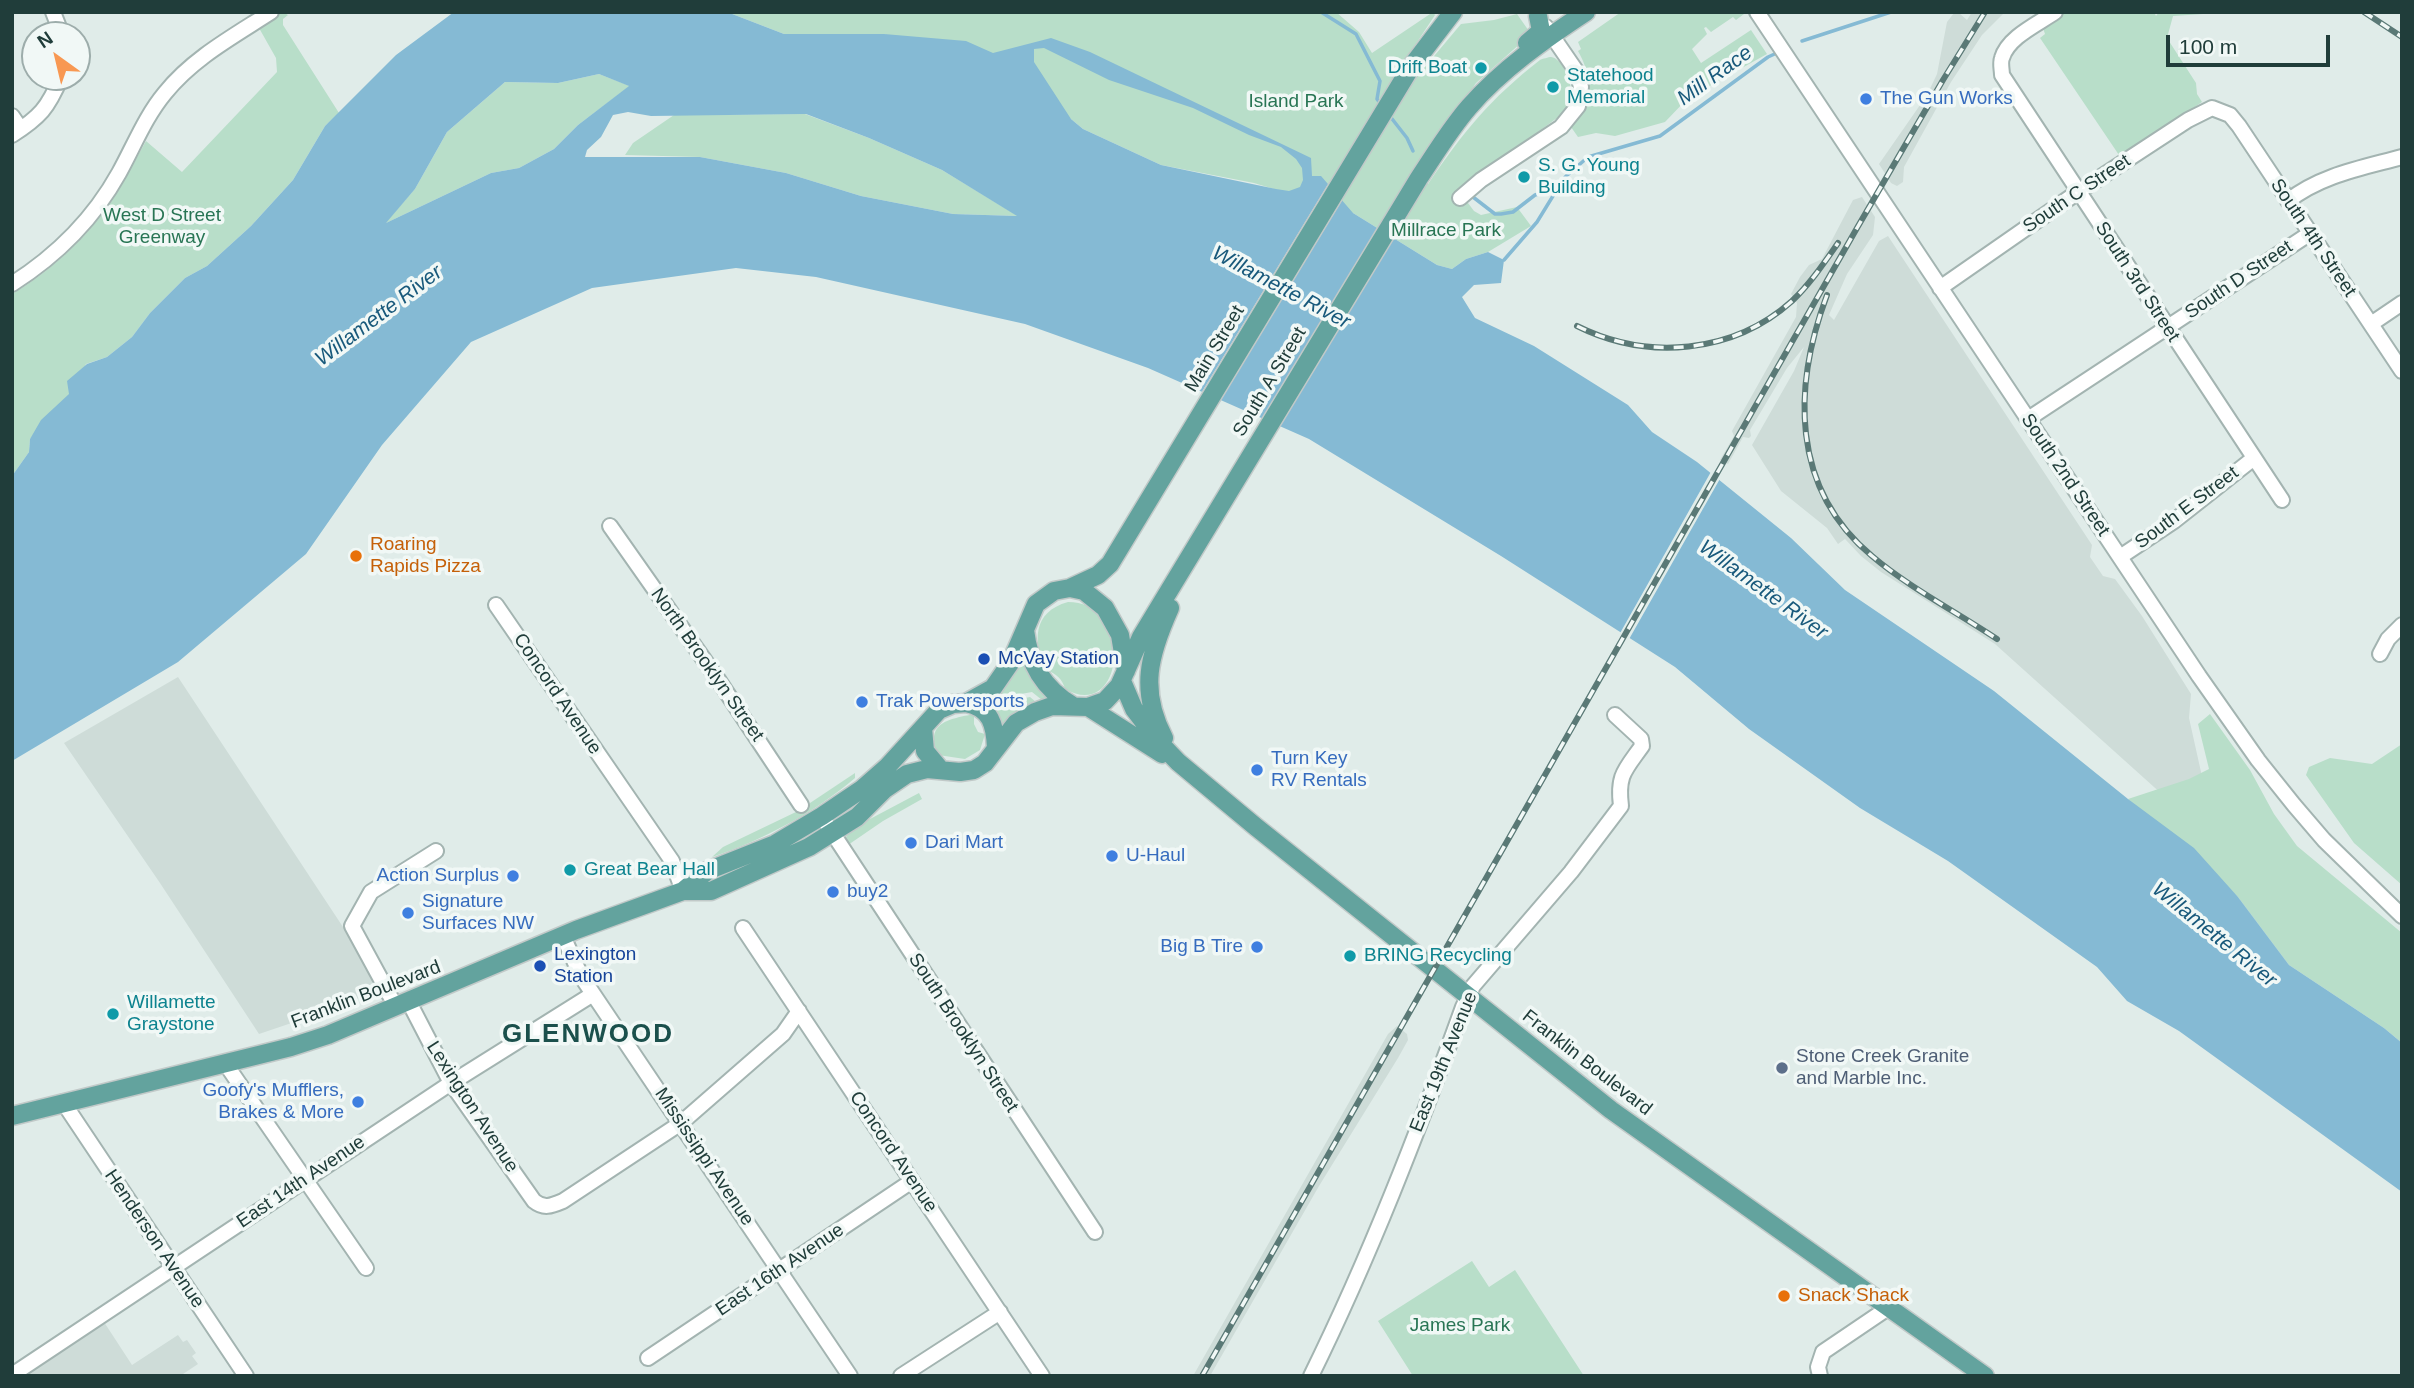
<!DOCTYPE html>
<html>
<head>
<meta charset="utf-8">
<style>
	body { margin:0 }
	#map { position:relative; width:2414px; height:1388px; overflow:hidden; background:#e0ece9; font-family:Helvetica,sans-serif }
	canvas { display:block }
	.frame { position:absolute; inset:0; border:14px solid #203d3a; pointer-events:none }
	.north { position:absolute; left:21px; top:21px; width:70px; height:70px; box-sizing:border-box; background:#f1f8f6; border:2px solid #9dadab; border-radius:50%; rotate:326deg; font-size:19px; font-weight:700; line-height:28px; text-align:center; color:#203d3a }
	.north::after { content:''; display:block; margin:auto; width:24px; height:32px; background:#f89852; clip-path:polygon(50% 0,100% 100%,50% 72%,0 100%) }
	.scale { position:absolute; left:2166px; top:35px; width:164px; height:32px; box-sizing:border-box; border:4px solid #203d3a; border-top:0; padding-left:9px; font-size:21px; line-height:24px; white-space:nowrap; color:#203d3a; -webkit-text-stroke:5px #f1f8f6; paint-order:stroke }
</style>
</head>
<body>
<div id="map">
<canvas width="2414" height="1388"></canvas>
<div class="frame"></div>
<div class="north">N</div>
<div class="scale">100 m</div>
</div>
<script>
const ctx = document.querySelector('canvas').getContext('2d');
ctx.lineJoin = 'round';
function fill(path, color) {
  ctx.fillStyle = color;
  ctx.fill(path, 'evenodd');
}
function stroke(path, color, width, dash) {
  ctx.strokeStyle = color;
  ctx.lineWidth = width;
  ctx.lineCap = dash ? 'butt' : 'round';
  ctx.setLineDash(dash || []);
  ctx.stroke(path);
}
function label(font, color, halo, rows, align = 'center') {
  ctx.font = font + ' Helvetica,sans-serif';
  ctx.lineWidth = 7;
  ctx.setLineDash([]);
  ctx.textBaseline = 'middle';
  ctx.strokeStyle = halo;
  ctx.fillStyle = color;
  for (const [text, x, y, turn = 0] of rows) {
    ctx.save();
    ctx.translate(x, y);
    ctx.rotate((+turn || 0) * Math.PI / 180);
    ctx.textAlign = isNaN(turn) ? turn : align;
    if (halo) ctx.strokeText(text, 0, 0);
    ctx.fillText(text, 0, 0);
    ctx.restore();
  }
}
fill(new Path2D(`
	M 1972,12 L 2005,12 L 1982,35 L 1951,82 L 1904,167 L 1903,182 L 1897,186 L 1891,183 L 1879,164 L 1927,95 L 1937,74 L 1947,22 L 1954,13 L 1959,13 L 1967,20 Z
	M 1862,197 L 1875,217 L 1873,235 L 1847,274 L 1829,315 L 1834,320 L 1879,241 L 1888,236 L 2092,545 L 2090,557 L 2103,576 L 2115,579 L 2142,616 L 2191,694 L 2189,718 L 2205,790 L 2174,805 L 1995,644 L 1881,572 L 1861,556 L 1845,539 L 1838,544 L 1827,528 L 1781,491 L 1752,445 L 1794,371 L 1804,347 L 1787,368 L 1750,430 L 1751,436 L 1749,438 L 1743,437 L 1728,464 L 1720,460 L 1734,436 L 1732,431 L 1796,317 L 1797,303 L 1791,294 L 1800,277 L 1809,265 L 1822,259 L 1853,200 Z
	M 178,677 L 374,974 L 371,986 L 375,992 L 324,1012 L 259,1034 L 160,883 L 64,743 Z
	M 1397,1026 L 1407,1034 L 1408,1040 L 1398,1058 L 1319,1186 L 1210,1376 L 1193,1376 L 1388,1034 Z
	M 104,1322 L 132,1365 L 178,1335 L 183,1342 L 187,1340 L 196,1353 L 192,1356 L 198,1364 L 180,1376 L 31,1376 L 29,1373 Z`), '#cedcd8');
fill(new Path2D(`
	M 283,12 L 288,15 L 283,19 L 283,25 L 339,113 L 325,126 L 293,180 L 251,226 L 207,266 L 185,278 L 150,313 L 132,337 L 107,357 L 86,364 L 70,394 L 30,439 L 29,452 L 12,476 L 12,294 C 54,269 91,234 117,193 C 127,176 136,158 146,141 L 182,172 L 277,72 L 276,58 L 259,28 Z
	M 727,12 L 1336,12 L 1359,32 L 1372,53 L 1433,12 L 1435,15 L 1404,62 L 1419,74 L 1461,24 L 1494,20 L 1517,14 L 1531,34 L 1476,83 L 1414,174 L 1428,184 C 1464,131 1490,99 1540,60 C 1542,59 1549,57 1551,57 C 1562,58 1571,81 1571,90 C 1572,98 1568,105 1565,112 L 1459,191 L 1474,211 L 1481,215 L 1517,207 L 1531,226 L 1488,252 L 1466,259 L 1452,269 L 1437,265 L 1353,213 L 1254,183 L 1161,165 L 1083,129 L 1071,119 L 884,34 L 784,34 Z
	M 1621,12 L 1740,12 L 1744,14 L 1736,20 L 1733,17 L 1711,32 L 1706,27 L 1704,28 L 1707,34 L 1692,49 L 1701,63 L 1751,30 L 1767,54 L 1688,98 L 1665,122 L 1615,136 L 1596,133 L 1578,137 L 1571,127 C 1593,105 1593,77 1578,51 L 1581,49 L 1578,42 Z
	M 2065,12 L 2154,12 L 2156,16 L 2159,12 L 2233,12 L 2173,16 L 2167,38 L 2196,83 L 2197,94 L 2202,102 L 2121,158 L 2040,38 L 2045,34 L 2043,28 Z
	M 599,74 L 630,86 L 578,125 L 554,149 L 519,168 L 491,173 L 384,224 L 415,189 L 447,132 L 505,82 L 558,83 Z
	M 805,114 L 869,138 L 942,170 L 1018,216 L 953,214 L 861,196 L 786,173 L 700,157 L 625,155 L 633,143 L 674,115 Z
	M 1068,602 C 1135,602 1125,723 1065,689 C 1063,680 1056,673 1046,670 C 1033,642 1032,612 1068,602 Z
	M 1022,658 L 1026,658 L 1048,699 L 1042,700 L 1032,692 L 1004,697 L 1000,693 L 1012,678 Z
	M 1030,697 L 1036,702 L 1017,712 L 1001,726 L 987,703 L 995,698 L 1005,702 Z
	M 974,714 L 974,724 L 978,732 L 985,734 L 980,750 L 965,759 L 938,755 C 924,722 950,719 974,714 Z
	M 2210,714 L 2250,770 L 2274,814 L 2297,846 L 2402,933 L 2402,1043 L 2384,1028 L 2289,965 L 2238,897 L 2128,799 L 2189,779 L 2209,769 L 2198,724 Z
	M 2402,744 L 2402,885 L 2354,843 L 2306,775 L 2309,767 L 2330,758 L 2372,764 Z
	M 855,773 L 855,778 C 814,813 763,840 712,857 L 723,847 L 798,811 Z
	M 919,793 L 922,799 L 883,821 L 848,845 L 846,837 L 853,828 Z
	M 1472,1261 L 1489,1287 L 1515,1270 L 1584,1376 L 1413,1376 L 1378,1321 Z`), '#b8dec9');
fill(new Path2D(`
	M 454,12 L 727,12 L 784,34 L 884,34 L 966,41 L 993,53 L 1051,38 L 1090,52 L 1311,158 L 1312,176 L 1321,176 L 1353,213 L 1437,265 L 1452,269 L 1466,259 L 1488,252 L 1504,260 L 1501,283 L 1474,285 L 1462,297 L 1475,318 L 1534,346 L 1628,405 L 1652,432 L 1697,462 L 1791,538 L 1845,590 L 1994,691 L 2128,799 L 2194,848 L 2238,897 L 2289,965 L 2384,1028 L 2402,1043 L 2402,1192 L 2179,1031 L 2127,1001 L 2097,967 L 1948,861 L 1860,808 L 1749,729 L 1675,667 L 1501,556 L 1309,439 L 1148,368 L 1025,324 L 816,277 L 736,268 L 592,288 L 471,342 L 382,445 L 306,554 L 178,662 L 12,761 L 12,476 L 29,452 L 30,439 L 41,420 L 69,394 L 67,381 L 87,364 L 107,357 L 132,337 L 150,313 L 185,278 L 207,266 L 251,226 L 293,180 L 325,126 L 396,55 ZM 1044,48 L 1109,80 L 1193,108 L 1249,135 L 1281,147 L 1296,159 L 1302,168 L 1303,180 L 1300,187 L 1289,191 L 1276,189 L 1161,165 L 1083,129 L 1071,119 L 1034,62 L 1034,49 ZM 599,74 L 629,86 L 578,125 L 554,149 L 519,168 L 491,173 L 386,223 L 415,189 L 447,132 L 505,82 L 558,83 ZM 628,112 L 651,116 L 806,114 L 869,138 L 942,170 L 1017,216 L 953,214 L 861,196 L 786,173 L 700,157 L 585,157 L 587,150 L 601,137 L 613,115 Z`), '#85bad4');
fill(new Path2D(`
	M 1330,181 L 1344,197 L 1219,403 L 1200,395 Z
	M 1712,470 L 1721,477 L 1628,641 L 1619,635 Z`), '#e0ece9');
stroke(new Path2D(`
	M 1321,12 L 1356,34 L 1380,81 L 1377,99 L 1382,106
	M 1802,41 L 1891,12
	M 1389,115 L 1407,138 L 1413,151
	M 1473,197 L 1495,214 L 1501,214 L 1513,212 L 1535,195 L 1557,188
	M 1504,260 L 1537,222 L 1564,178 L 1588,157 L 1660,136 L 1768,57 L 1779,52`), '#85bad4', 3.5);
const minor = new Path2D(`
	M 53,12 L 62,35
	M 1757,12 L 2199,676 L 2258,760 L 2294,805 L 2324,840 L 2402,916
	M 2055,12 C 2038,24 2008,37 2002,58 C 2000,63 2002,70 2002,75 L 2282,500
	M 12,116 L 21,129
	M 12,135 C 40,117 48,108 61,77
	M 1460,198 L 1481,180 L 1561,127 L 1578,106 L 1581,87 L 1577,72 L 1546,27
	M 2288,201 C 2321,175 2362,168 2402,157
	M 12,284 C 56,256 94,218 119,173 C 134,146 145,117 165,93 C 193,58 234,36 271,12
	M 1940,288 L 2078,192 L 2188,120 L 2212,108 L 2230,115 L 2239,126 L 2402,371
	M 2371,324 L 2402,303
	M 2028,419 L 2309,234
	M 610,526 L 719,681 L 801,805
	M 2120,557 L 2174,521 L 2254,458
	M 496,605 L 672,861 L 683,891
	M 2380,654 L 2388,639 L 2402,625
	M 826,823 L 1095,1232
	M 743,928 L 1042,1376
	M 563,936 L 581,976 L 850,1376
	M 409,1002 L 451,1083 L 534,1201 C 544,1209 551,1206 563,1201 L 681,1123 L 783,1034 L 799,1011
	M 396,1007 L 352,926 L 371,892 L 436,851
	M 225,1063 L 366,1268
	M 63,1102 L 246,1376
	M 648,1358 L 912,1181
	M 12,1375 L 451,1083 L 593,994
	M 901,1376 L 1000,1312
	M 1311,1376 C 1370,1256 1418,1132 1463,1007 L 1473,986 L 1571,872 L 1621,806 C 1617,775 1625,770 1642,746 L 1641,739 L 1615,715
	M 1820,1376 L 1818,1367 L 1823,1352 L 1888,1308`);
const major = new Path2D(`
	M 1527,43 L 1541,31 L 1538,16
	M 1070,588 L 1098,575 L 1110,564 L 1411,67 L 1453,12
	M 1025,630 C 1029,664 1043,688 1073,706
	M 1122,681 L 1134,709 L 1159,742 L 1178,762 L 1256,827 L 1611,1110 L 1985,1376
	M 966,703 C 991,708 995,725 996,748
	M 1088,707 L 1162,754
	M 923,728 L 925,751 L 940,769
	M 1164,738 C 1139,690 1149,655 1170,608
	M 683,891 L 711,891 L 809,847 L 857,817 L 885,789 L 907,774 L 927,769 L 960,772 L 974,770 L 985,763 L 1016,723 L 1035,712 L 1052,706 L 1088,707 L 1105,701 L 1119,686 L 1141,637 L 1419,178 C 1435,154 1450,129 1469,107 C 1501,70 1545,39 1586,12
	M 12,1116 L 291,1047 L 328,1035 L 576,930 L 683,891 L 707,871 L 775,844 L 822,816 L 862,789 L 887,767 L 939,710 L 953,704 L 966,703 L 993,688 L 1011,662 L 1036,604 L 1054,591 L 1070,588 L 1084,591 L 1105,608 L 1120,635 L 1126,671`);
stroke(minor, '#a3b4b1', 18);
stroke(major, '#c1c9c8', 21);
stroke(minor, '#fff', 14);
stroke(major, '#63a39e', 18);
const rail = new Path2D(`
	M 2364,12 L 2402,37
	M 1827,295 C 1793,386 1790,488 1872,556 C 1907,586 1958,613 1997,639
	M 1577,326 C 1647,361 1733,354 1792,301 C 1810,284 1824,263 1838,243
	M 1202,1376 L 1857,228 L 1943,80 L 1985,12`);
stroke(rail, '#5a7976', 6);
stroke(rail, '#f1f8f6', 3.5, [10]);
for (const [x, y, r, color] of [
	[1481,68,7,"#0f9aa8"],
	[1553,87,7,"#0f9aa8"],
	[1866,99,7,"#3f7fe0"],
	[1524,177,7,"#0f9aa8"],
	[356,556,7,"#e8710a"],
	[984,659,7,"#1a4fb4"],
	[862,702,7,"#3f7fe0"],
	[1257,770,7,"#3f7fe0"],
	[911,843,7,"#3f7fe0"],
	[1112,856,7,"#3f7fe0"],
	[570,870,7,"#0f9aa8"],
	[513,876,7,"#3f7fe0"],
	[833,892,7,"#3f7fe0"],
	[408,913,7,"#3f7fe0"],
	[1257,947,7,"#3f7fe0"],
	[1350,956,7,"#0f9aa8"],
	[540,966,7,"#1a4fb4"],
	[113,1014,7,"#0f9aa8"],
	[1782,1068,7,"#5c6f8a"],
	[358,1102,7,"#3f7fe0"],
	[1784,1296,7,"#e8710a"]
]) {
  const dot = new Path2D();
  dot.arc(x, y, r, 0, 2 * Math.PI);
  ctx.fillStyle = color;
  ctx.fill(dot);
  stroke(dot, '#f1f8f6', 2.5);
}
label('19px', '#0d838f', '#f1f8f6', [
	["Drift Boat",1467,68,"right"],
	["Statehood",1567,76],
	["Memorial",1567,98],
	["S. G. Young",1538,166],
	["Building",1538,188],
	["Great Bear Hall",584,870],
	["BRING Recycling",1364,956],
	["Willamette",127,1003],
	["Graystone",127,1025]
], 'left');
label('19px', '#366cbe', '#f1f8f6', [
	["The Gun Works",1880,99],
	["Trak Powersports",876,702],
	["Turn Key",1271,759],
	["RV Rentals",1271,781],
	["Dari Mart",925,843],
	["U-Haul",1126,856],
	["Action Surplus",499,876,"right"],
	["buy2",847,892],
	["Signature",422,902],
	["Surfaces NW",422,924],
	["Big B Tire",1243,947,"right"],
	["Goofy's Mufflers,",344,1091,"right"],
	["Brakes & More",344,1113,"right"]
], 'left');
label('19px', '#287554', '#f1f8f6', [
	["Island Park",1296,102],
	["West D Street",162,216],
	["Greenway",162,238],
	["Millrace Park",1446,231],
	["James Park",1460,1326]
]);
label('19px', '#203d3a', '#f1f8f6', [
	["South C Street",2077,194,-34],
	["South 4th Street",2313,238,56],
	["South D Street",2239,280,-34],
	["South 3rd Street",2137,282,57],
	["Main Street",1215,349,-59],
	["South A Street",1270,382,-59],
	["South 2nd Street",2065,475,56],
	["South E Street",2187,508,-37],
	["North Brooklyn Street",707,665,55],
	["Concord Avenue",557,694,56],
	["Franklin Boulevard",366,995,-21],
	["South Brooklyn Street",963,1033,57],
	["East 19th Avenue",1444,1062,-68],
	["Franklin Boulevard",1587,1063,38],
	["Lexington Avenue",472,1107,57],
	["Concord Avenue",893,1152,56],
	["Mississippi Avenue",704,1157,56],
	["East 14th Avenue",301,1182,-34],
	["Henderson Avenue",154,1239,56],
	["East 16th Avenue",780,1270,-34]
]);
label('19px', '#c56008', '#f1f8f6', [
	["Roaring",370,545],
	["Rapids Pizza",370,567],
	["Snack Shack",1798,1296]
], 'left');
label('19px', '#164399', '#f1f8f6', [
	["McVay Station",998,659],
	["Lexington",554,955],
	["Station",554,977]
], 'left');
label('19px', '#4e5e75', '#f1f8f6', [
	["Stone Creek Granite",1796,1057],
	["and Marble Inc.",1796,1079]
], 'left');
label('italic 21px', '#18597b', '#f1f8f6', [
	["Mill Race",1715,76,-36],
	["Willamette River",1281,288,28],
	["Willamette River",379,316,-37],
	["Willamette River",1763,590,36],
	["Willamette River",2214,935,39]
]);
ctx.letterSpacing = '2px';
label('bold 26px', '#1b504c', '#f1f8f6', [
	["GLENWOOD",588,1035]
]);
ctx.letterSpacing = '0px';
</script>
</body>
</html>
